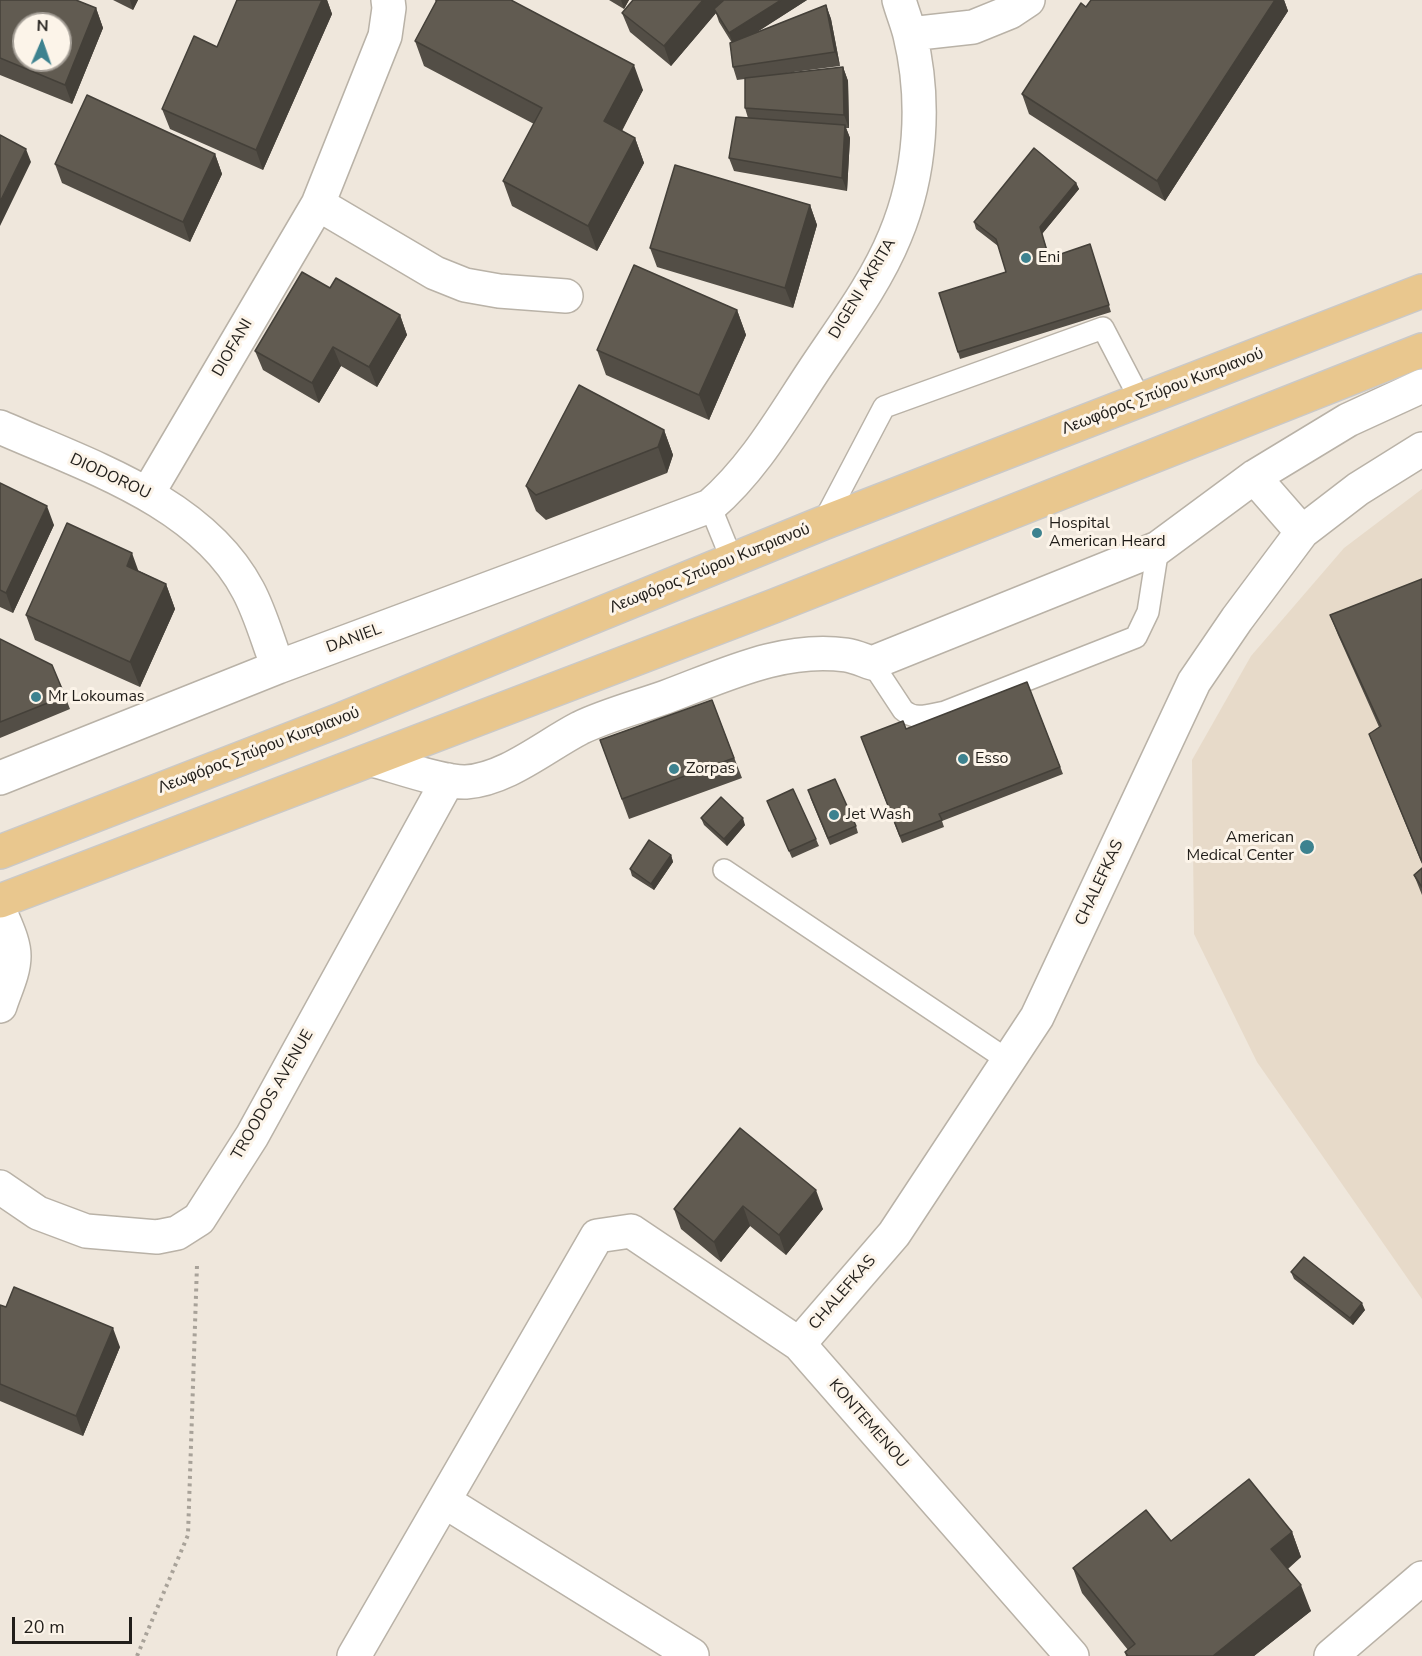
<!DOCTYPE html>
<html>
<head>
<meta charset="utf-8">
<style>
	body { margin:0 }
	#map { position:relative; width:1422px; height:1656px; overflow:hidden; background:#efe7dc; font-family:"Nunito Sans",sans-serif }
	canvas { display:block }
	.north { position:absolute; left:12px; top:12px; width:60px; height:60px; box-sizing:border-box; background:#fcf4e9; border:2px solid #a49e96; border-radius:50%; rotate:2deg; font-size:16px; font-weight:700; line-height:24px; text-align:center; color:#211e1a }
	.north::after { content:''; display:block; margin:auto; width:21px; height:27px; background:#3d828f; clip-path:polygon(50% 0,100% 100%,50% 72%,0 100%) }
	.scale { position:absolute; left:12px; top:1617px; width:120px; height:27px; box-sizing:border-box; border:3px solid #211e1a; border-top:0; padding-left:8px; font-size:18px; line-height:21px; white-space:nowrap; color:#211e1a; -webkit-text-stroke:4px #fcf4e9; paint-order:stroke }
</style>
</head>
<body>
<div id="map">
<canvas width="1422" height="1656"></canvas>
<div class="north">N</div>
<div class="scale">20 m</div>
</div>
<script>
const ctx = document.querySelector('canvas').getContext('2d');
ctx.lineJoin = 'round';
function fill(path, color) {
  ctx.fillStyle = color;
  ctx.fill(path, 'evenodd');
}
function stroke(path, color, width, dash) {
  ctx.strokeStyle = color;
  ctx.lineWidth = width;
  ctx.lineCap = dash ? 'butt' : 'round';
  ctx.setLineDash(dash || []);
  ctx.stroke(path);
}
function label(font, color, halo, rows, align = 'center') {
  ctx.font = font + ' "Nunito Sans",sans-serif';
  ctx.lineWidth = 6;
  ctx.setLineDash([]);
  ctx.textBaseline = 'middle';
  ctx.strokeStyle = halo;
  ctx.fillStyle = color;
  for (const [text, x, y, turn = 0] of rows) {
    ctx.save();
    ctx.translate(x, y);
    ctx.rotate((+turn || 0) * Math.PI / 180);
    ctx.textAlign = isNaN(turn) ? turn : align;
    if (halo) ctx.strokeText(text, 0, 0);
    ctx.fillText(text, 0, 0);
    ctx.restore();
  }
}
fill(new Path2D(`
	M 1422,489 L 1422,1299 L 1257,1062 L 1194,934 L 1192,760 L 1251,656 L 1344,548 Z`), '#e7dac9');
const service = new Path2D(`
	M 710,506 L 732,560
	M 823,523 L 884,407 L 1103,328 L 1141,401
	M 872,663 L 903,710 C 915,721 929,715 945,712 L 1136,637 L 1148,612 L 1158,548
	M 724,870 L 1009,1061`);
const minor = new Path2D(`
	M 910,34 L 973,27 L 1010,12 L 1028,0
	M 318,204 L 435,273 L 465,285 L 499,291 L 566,296
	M 0,427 C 86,465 202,502 248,590 C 261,614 268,642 278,667
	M 1254,477 L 1302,532
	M 148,493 L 318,204 L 385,36 L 389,8 L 388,0
	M 373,760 C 396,766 443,783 466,782 C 507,779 545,746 580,728 C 607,715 638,707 666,697 C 723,676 783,646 846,655 C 854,656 863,660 872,663 L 1158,548 L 1254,477 L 1348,420 L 1422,386
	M 0,778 L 278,667 L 710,506 C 753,469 781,420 812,373 C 841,329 875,285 895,236 C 921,174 926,101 910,35 C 907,23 902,11 899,0
	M 0,911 C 5,925 14,941 14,956 C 14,973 5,990 0,1006
	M 0,1187 L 38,1213 L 86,1231 L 157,1237 L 177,1233 L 199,1219 L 252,1136 L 448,780
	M 799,1344 L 894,1234 L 1037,1017 L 1194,682 L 1237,619 L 1302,532 L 1358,489 L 1422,449
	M 444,1501 L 692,1655
	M 354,1656 L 597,1236 L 631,1231 L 799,1344 L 1072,1656
	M 1331,1656 L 1422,1578`);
const primary = new Path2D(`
	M 0,852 L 340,720 L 823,523 L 1422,291
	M 0,901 L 774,606 L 1422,350`);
stroke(service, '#b9b2a7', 24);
stroke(minor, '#b9b2a7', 36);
stroke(primary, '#cac9c8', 36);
stroke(new Path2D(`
	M 137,1656 L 188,1535 L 197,1265`), '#a8a299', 4, [3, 4.5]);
stroke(service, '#fff', 21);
stroke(minor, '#fff', 33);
stroke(primary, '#e9c78e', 33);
fill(new Path2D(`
	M 0,0 L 96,8 L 103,28 L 72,104 L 0,75 Z
	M 113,0 L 138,0 L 133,10 Z
	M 237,0 L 327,0 L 332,14 L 263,170 L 170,129 L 162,109 L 217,47 Z
	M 435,0 L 511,0 L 643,90 L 622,131 L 635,138 L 644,163 L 597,251 L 512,206 L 503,181 L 534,124 L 424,66 L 415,41 L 436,2 Z
	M 609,0 L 629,0 L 624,9 Z
	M 807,0 L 755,33 L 826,5 L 831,19 L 840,66 L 786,73 L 843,67 L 848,81 L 849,128 L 846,128 L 850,138 L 847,191 L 734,171 L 729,158 L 748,118 L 745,108 L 745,79 L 737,80 L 733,67 L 732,43 L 719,22 L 716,13 L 671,66 L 630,32 L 622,13 Z
	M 1091,0 L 1284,0 L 1288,11 L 1165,201 L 1029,114 L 1022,94 Z
	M 215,154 L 222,174 L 190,242 L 62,183 L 55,164 Z
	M 1076,183 L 1079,189 L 1042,234 L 1050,258 L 1090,244 L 1111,312 L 960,359 L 958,352 L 1006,272 L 998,246 L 976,229 L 974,222 Z
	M 810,205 L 817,225 L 793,308 L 657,267 L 650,248 Z
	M 330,288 L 400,315 L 407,335 L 377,387 L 341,366 L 319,403 L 263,370 L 255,351 Z
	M 737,310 L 746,335 L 709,420 L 606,375 L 597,350 Z
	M 664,430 L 673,455 L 667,473 L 546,520 L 536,511 L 526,486 Z
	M 0,483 L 54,525 L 13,613 L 0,607 Z
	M 139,571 L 166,584 L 175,609 L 140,687 L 35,640 L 26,615 Z
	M 1422,579 L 1422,864 L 1369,734 L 1379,727 L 1338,635 L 1330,615 Z
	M 0,639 L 65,696 L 70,709 L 0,738 Z
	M 1027,682 L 1063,774 L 942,821 L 944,827 L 902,843 L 861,737 L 906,729 Z
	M 712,700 L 742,778 L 629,819 L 600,740 Z
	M 810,797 L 856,826 L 858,833 L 830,845 Z
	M 767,801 L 816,839 L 819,846 L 792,858 Z
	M 701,818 L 745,825 L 727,846 L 704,825 Z
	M 671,855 L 673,862 L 654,890 L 632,876 L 630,869 Z
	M 1422,868 L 1422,895 L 1414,875 Z
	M 740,1128 L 823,1209 L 786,1255 L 750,1226 L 721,1262 L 681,1229 L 674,1209 Z
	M 1291,1272 L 1365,1310 L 1353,1325 L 1294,1279 Z
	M 0,1305 L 120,1347 L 83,1436 L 0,1401 Z
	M 1292,1532 L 1301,1557 L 1288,1569 L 1311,1611 L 1254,1656 L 1126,1656 L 1125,1652 L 1128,1650 L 1082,1593 L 1073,1568 L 1171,1541 Z`), '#534e46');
fill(new Path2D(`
	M 130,0 L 138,0 L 133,10 Z
	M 322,0 L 327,0 L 332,14 L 263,170 L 256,150 Z
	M 621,0 L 629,0 L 624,9 Z
	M 703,0 L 726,0 L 714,9 L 716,13 L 671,66 L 664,46 Z
	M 781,0 L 807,0 L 734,47 L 729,33 Z
	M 1275,0 L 1284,0 L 1288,11 L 1165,201 L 1157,181 Z
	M 826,5 L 831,19 L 840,66 L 835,52 Z
	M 96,8 L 103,28 L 72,104 L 65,85 Z
	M 634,65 L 643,90 L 613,147 L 604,121 Z
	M 843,67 L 848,81 L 849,128 L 844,115 Z
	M 845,125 L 850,138 L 847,191 L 842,178 Z
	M 635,138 L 644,163 L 597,251 L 588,226 Z
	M 26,149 L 31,162 L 0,226 L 0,202 Z
	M 215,154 L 222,174 L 190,242 L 183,222 Z
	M 1076,183 L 1079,189 L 1042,234 L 1040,227 Z
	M 810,205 L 817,225 L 793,308 L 785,288 Z
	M 737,310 L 746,335 L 709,420 L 699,395 Z
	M 400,315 L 407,335 L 377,387 L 369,367 Z
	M 333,347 L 341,366 L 319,403 L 312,383 Z
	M 664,430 L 673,455 L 667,473 L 658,447 Z
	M 47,506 L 54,525 L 13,613 L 6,593 Z
	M 132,553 L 141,578 L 127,566 Z
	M 166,584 L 175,609 L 140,687 L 130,662 Z
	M 743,818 L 745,825 L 727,846 L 724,839 Z
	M 671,855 L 673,862 L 654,890 L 651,884 Z
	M 816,1190 L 823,1209 L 786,1255 L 779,1235 Z
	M 743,1206 L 750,1226 L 721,1262 L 714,1242 Z
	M 1362,1303 L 1365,1310 L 1353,1325 L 1350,1318 Z
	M 113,1328 L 120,1347 L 83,1436 L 76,1416 Z
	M 1292,1532 L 1301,1557 L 1281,1574 L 1271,1549 Z
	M 1301,1585 L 1311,1611 L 1254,1656 L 1213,1656 Z`), '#444039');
const building = new Path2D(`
	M 0,0 L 76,0 L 96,8 L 65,85 L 0,58 ZM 24,24 L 60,24 L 60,60 L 24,60 Z
	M 237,0 L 322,0 L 256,150 L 162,109 L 194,36 L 217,47 Z
	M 437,0 L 511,0 L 634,65 L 604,121 L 635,138 L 588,226 L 503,181 L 542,108 L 415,41 Z
	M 633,0 L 703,0 L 664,46 L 622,13 Z
	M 724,0 L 781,0 L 729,33 L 714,9 Z
	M 1091,0 L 1275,0 L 1157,181 L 1022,94 L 1081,3 L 1086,7 Z
	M 826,5 L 835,52 L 733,67 L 730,43 Z
	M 843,67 L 844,115 L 745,108 L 745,78 Z
	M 87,95 L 215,154 L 183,222 L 55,164 Z
	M 736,117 L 845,125 L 842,178 L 729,158 Z
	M 0,135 L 26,149 L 0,202 Z
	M 1034,148 L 1076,183 L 1040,227 L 1049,258 L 1090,244 L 1109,305 L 958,352 L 939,293 L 1006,272 L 996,239 L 974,222 Z
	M 675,165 L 810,205 L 785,288 L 650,248 Z
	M 634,265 L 737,310 L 699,395 L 597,350 Z
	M 302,272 L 330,288 L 336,278 L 400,315 L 369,367 L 333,347 L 312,383 L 255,351 Z
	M 579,385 L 664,430 L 658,447 L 536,495 L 526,486 Z
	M 0,483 L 47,506 L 6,593 L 0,590 Z
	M 67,523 L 132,553 L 127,566 L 166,584 L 130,662 L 26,615 Z
	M 1422,579 L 1422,862 L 1369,734 L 1381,726 L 1330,615 Z
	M 0,639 L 52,665 L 65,696 L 0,722 Z
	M 1027,682 L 1060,767 L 939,814 L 942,820 L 900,836 L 861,737 L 903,721 L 906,729 Z
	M 712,700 L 734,758 L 622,799 L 600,740 Z
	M 835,779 L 856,826 L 828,838 L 808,790 Z
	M 793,789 L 816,839 L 789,851 L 767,801 Z
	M 721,797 L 743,818 L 724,839 L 701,818 Z
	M 649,840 L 671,855 L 651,884 L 630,869 Z
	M 1422,868 L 1422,887 L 1414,875 Z
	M 740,1128 L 816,1190 L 779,1235 L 743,1206 L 714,1242 L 674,1209 Z
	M 1304,1257 L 1362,1303 L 1350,1318 L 1291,1272 Z
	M 14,1287 L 113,1328 L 76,1416 L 0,1384 L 0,1305 L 6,1307 Z
	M 1249,1479 L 1292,1532 L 1271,1549 L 1301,1585 L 1213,1656 L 1128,1656 L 1125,1652 L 1135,1644 L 1073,1568 L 1146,1510 L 1171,1541 Z`);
fill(building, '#615b51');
stroke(building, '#444039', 1.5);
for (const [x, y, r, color] of [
	[1026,258,6,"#3d828f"],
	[1037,533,6,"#3d828f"],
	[36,697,6,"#3d828f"],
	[963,759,6,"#3d828f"],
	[674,769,6,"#3d828f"],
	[834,815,6,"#3d828f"],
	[1307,847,8,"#3d828f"]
]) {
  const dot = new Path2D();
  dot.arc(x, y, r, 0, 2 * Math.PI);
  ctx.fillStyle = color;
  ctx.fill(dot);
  stroke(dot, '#fcf4e9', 2);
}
label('16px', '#211e1a', '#fcf4e9', [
	["Eni",1038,258],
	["Hospital",1049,524],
	["American Heard",1049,542],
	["Mr Lokoumas",48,697],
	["Esso",975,759],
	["Zorpas",686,769],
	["Jet Wash",846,815],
	["American",1294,838,"right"],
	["Medical Center",1294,856,"right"]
], 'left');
label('16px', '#211e1a', '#fcf4e9', [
	["DIGENI AKRITA",863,289,-59],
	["DIOFANI",233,348,-60],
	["Λεωφόρος Σπύρου Κυπριανού",1163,392,-21],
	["DIODOROU",110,477,25],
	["Λεωφόρος Σπύρου Κυπριανού",710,569,-22],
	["DANIEL",354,639,-20],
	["Λεωφόρος Σπύρου Κυπριανού",259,751,-21],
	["CHALEFKAS",1100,883,-65],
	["TROODOS AVENUE",273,1095,-60],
	["CHALEFKAS",843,1293,-49],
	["KONTEMENOU",868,1424,49]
]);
</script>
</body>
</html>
